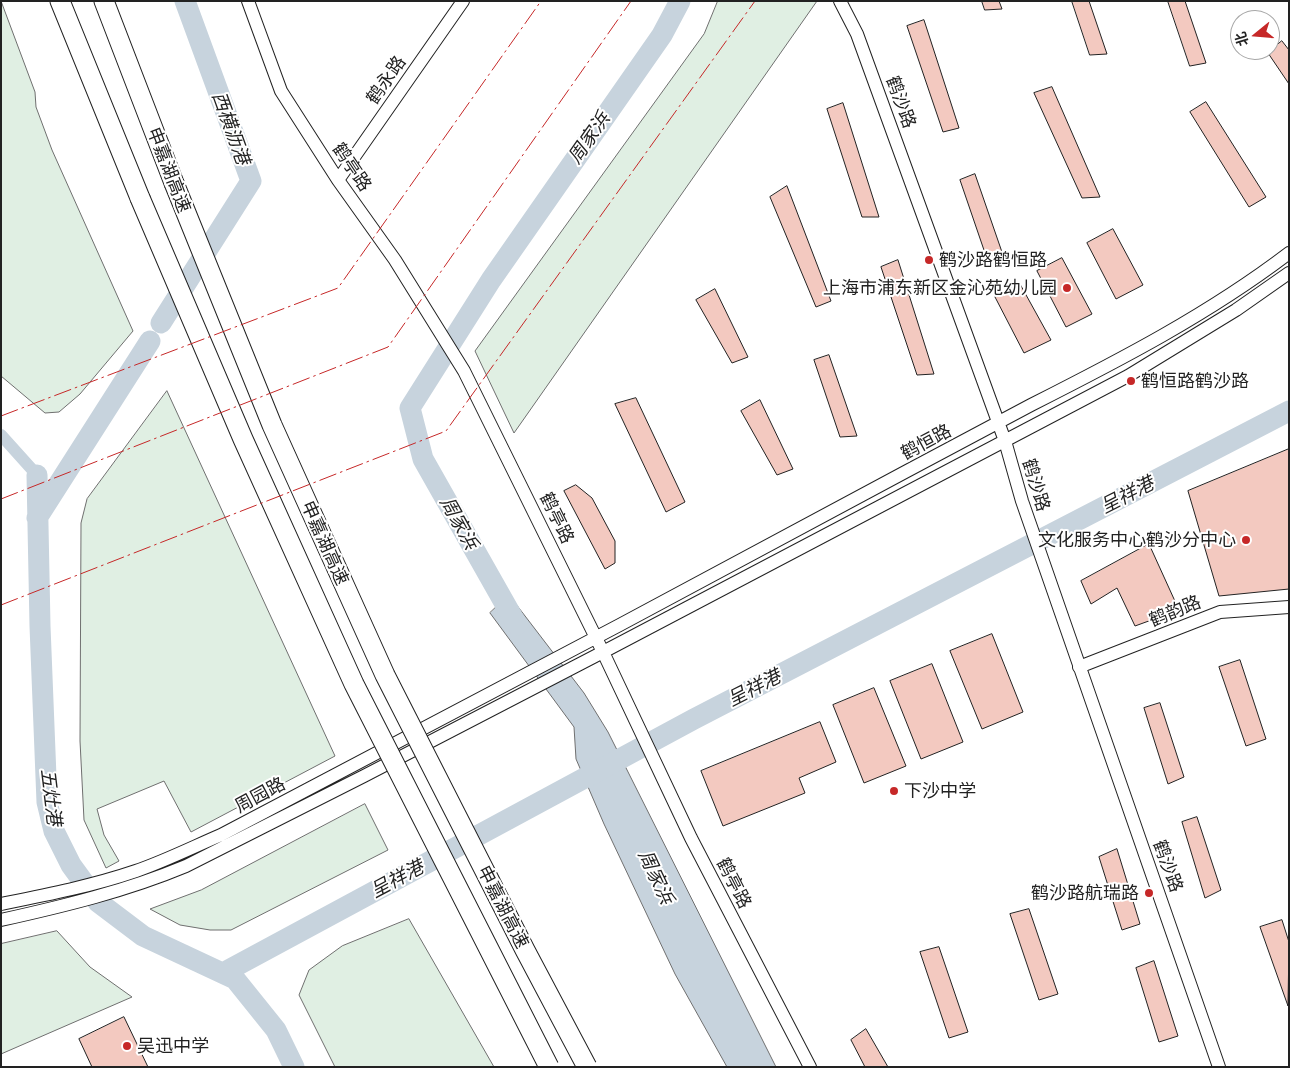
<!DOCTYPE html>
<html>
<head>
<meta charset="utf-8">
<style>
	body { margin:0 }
	#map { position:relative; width:1290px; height:1068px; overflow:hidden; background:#fff; font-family:Ubuntu,"Noto Sans SC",sans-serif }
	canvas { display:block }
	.frame { position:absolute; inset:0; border:2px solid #222; pointer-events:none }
	.north { position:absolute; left:1230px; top:10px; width:50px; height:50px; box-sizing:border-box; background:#fff; border:1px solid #a7a7a7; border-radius:50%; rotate:253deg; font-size:14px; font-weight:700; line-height:20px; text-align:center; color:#222 }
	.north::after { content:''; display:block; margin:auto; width:18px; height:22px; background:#c62828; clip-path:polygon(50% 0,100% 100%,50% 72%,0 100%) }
</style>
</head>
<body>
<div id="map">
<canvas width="1290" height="1068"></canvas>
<div class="frame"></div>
<div class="north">北</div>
</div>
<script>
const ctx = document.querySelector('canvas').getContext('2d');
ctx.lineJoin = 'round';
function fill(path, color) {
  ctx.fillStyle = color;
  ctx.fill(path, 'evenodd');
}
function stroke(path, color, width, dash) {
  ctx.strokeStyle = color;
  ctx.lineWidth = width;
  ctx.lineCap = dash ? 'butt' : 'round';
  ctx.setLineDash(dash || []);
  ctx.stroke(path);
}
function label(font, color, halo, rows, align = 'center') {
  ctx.font = font + ' Ubuntu,"Noto Sans SC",sans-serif';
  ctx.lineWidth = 4;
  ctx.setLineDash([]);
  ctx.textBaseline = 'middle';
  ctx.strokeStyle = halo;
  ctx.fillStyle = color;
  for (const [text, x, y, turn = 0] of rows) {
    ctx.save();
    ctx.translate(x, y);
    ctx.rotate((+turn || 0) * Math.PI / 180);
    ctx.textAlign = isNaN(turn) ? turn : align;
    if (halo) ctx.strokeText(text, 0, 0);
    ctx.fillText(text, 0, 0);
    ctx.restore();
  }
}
const green = new Path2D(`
	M 1,1 L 35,92 L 36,107 L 52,150 L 133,331 L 80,394 L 59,412 L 45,413 L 1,376 Z
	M 718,1 L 817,1 L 514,433 L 475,351 L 704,34 Z
	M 167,391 L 335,756 L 191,832 L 164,781 L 97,809 L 104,835 L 119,861 L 106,868 L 84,820 L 80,741 L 81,523 L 87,499 Z
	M 365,804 L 388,850 L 231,930 L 210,930 L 180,925 L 150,909 L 201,890 Z
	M 409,919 L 494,1067 L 335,1067 L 299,995 L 309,970 L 342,946 Z
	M 57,931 L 90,967 L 132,997 L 1,1054 L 1,944 Z`);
fill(green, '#e0efe3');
stroke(green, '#6f6f6f', 1);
const water = new Path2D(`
	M 509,595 L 584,693 L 608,732 L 776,1067 L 727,1067 L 675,974 L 604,824 L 576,759 L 574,727 L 490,613 Z`);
fill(water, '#c7d3dd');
stroke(water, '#6f6f6f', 1);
stroke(new Path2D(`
	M 1,435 L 37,475`), '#c7d3dd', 12);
stroke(new Path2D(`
	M 161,323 L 251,181 L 185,1
	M 37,475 L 40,626 L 47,802 L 54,831 L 71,865 L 98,902 L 143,936 L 235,979 L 276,1030 L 294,1067
	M 37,518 L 150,341
	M 517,625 L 423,459 L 410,408 L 491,280 L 662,35 L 680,1
	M 223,973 L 694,719 L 1289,411`), '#c7d3dd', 21);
const building = new Path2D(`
	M 982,1 L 999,1 L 1002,9 L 985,10 Z
	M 1072,1 L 1089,1 L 1107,54 L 1090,55 Z
	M 1168,1 L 1185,1 L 1206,63 L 1190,66 Z
	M 924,20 L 959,128 L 943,132 L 907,26 Z
	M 1282,41 L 1289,50 L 1289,84 L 1268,53 Z
	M 1052,87 L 1100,197 L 1082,198 L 1034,93 Z
	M 1206,102 L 1266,197 L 1249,207 L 1190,112 Z
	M 843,103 L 879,217 L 862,217 L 827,109 Z
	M 975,174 L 1003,255 L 986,256 L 960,180 Z
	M 787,186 L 831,301 L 816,307 L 770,197 Z
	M 1113,229 L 1143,285 L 1116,299 L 1087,243 Z
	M 1062,258 L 1092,314 L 1066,327 L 1037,271 Z
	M 898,260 L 934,374 L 917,375 L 881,267 Z
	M 1020,284 L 1051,340 L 1024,353 L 995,297 Z
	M 715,289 L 748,357 L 732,363 L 696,300 Z
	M 829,355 L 857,436 L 840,437 L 814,360 Z
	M 636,398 L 685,502 L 666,512 L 615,404 Z
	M 760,400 L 793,469 L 777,475 L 741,411 Z
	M 1289,449 L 1289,589 L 1219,596 L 1188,491 Z
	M 576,485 L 592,498 L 615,541 L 615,563 L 605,569 L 564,491 Z
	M 1149,544 L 1179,610 L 1135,626 L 1117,588 L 1091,604 L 1081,581 Z
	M 992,634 L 1023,712 L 982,729 L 950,651 Z
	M 1240,660 L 1266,739 L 1246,746 L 1219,667 Z
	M 932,664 L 963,742 L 921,759 L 890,681 Z
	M 874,688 L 906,766 L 864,783 L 833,705 Z
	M 1160,703 L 1184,777 L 1168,784 L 1144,708 Z
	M 820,722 L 836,762 L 799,778 L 805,793 L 723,826 L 701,771 Z
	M 1197,817 L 1221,890 L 1205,898 L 1182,822 Z
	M 1117,849 L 1140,924 L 1122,930 L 1099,857 Z
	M 1029,909 L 1058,994 L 1039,1000 L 1010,914 Z
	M 1282,920 L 1289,942 L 1288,1006 L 1260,927 Z
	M 939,947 L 968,1032 L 949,1038 L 920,952 Z
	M 1154,961 L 1178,1036 L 1159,1042 L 1136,968 Z
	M 124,1017 L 148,1067 L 92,1067 L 79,1039 Z
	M 866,1029 L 888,1067 L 865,1067 L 851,1040 Z`);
fill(building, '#f3c9c0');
stroke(building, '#222', 1);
const minor = new Path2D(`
	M 248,1 L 281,91 L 338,180 L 395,260 L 464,371 L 603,652 L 691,838 L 810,1067
	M 840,1 L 857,34 L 1005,441 L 1022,501 L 1219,1067
	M 338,180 L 463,1
	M 1079,667 L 1220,612 L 1289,607
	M 1,904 C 46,895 92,886 136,871 C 165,861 193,847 221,835 C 451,715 679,594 907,471 C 949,449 990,427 1031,405 C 1120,360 1209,314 1289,253
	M 1,920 C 64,906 126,891 186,866 L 364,776 L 603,652 L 1128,376 L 1236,310 L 1289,273`);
const highway = new Path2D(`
	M 60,1 L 140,198
	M 104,1 L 174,183`);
stroke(minor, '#222', 14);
stroke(highway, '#222', 21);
stroke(minor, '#fff', 12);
stroke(highway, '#fff', 19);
const highwayBridge = new Path2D(`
	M 174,183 L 272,425 L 385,675 L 525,950 L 587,1067
	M 140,198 L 243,439 L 354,684 L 549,1067`);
stroke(highwayBridge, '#222', 21, []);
stroke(highwayBridge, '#fff', 19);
stroke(new Path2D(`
	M 1,416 L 338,288 L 541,1
	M 1,499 L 388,347 L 631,1
	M 1,605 L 446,431 L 755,1`), '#c62828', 1, [18, 4, 2.5, 4]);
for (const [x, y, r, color] of [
	[929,260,5,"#c62828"],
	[1067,288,5,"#c62828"],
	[1131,381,5,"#c62828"],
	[1246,540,5,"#c62828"],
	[894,791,5,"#c62828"],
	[1149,893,5,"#c62828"],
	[127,1046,5,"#c62828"]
]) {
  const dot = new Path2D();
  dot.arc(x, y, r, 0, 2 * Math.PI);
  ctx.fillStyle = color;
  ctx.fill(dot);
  stroke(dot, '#fff', 2);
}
label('18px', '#222', '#fff', [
	["鹤永路",386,80,-55],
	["鹤沙路",901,102,70],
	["鹤亭路",352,167,56],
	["申嘉湖高速",169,170,69],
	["鹤恒路",926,442,-28],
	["鹤沙路",1036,485,73],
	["鹤亭路",557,518,64],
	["申嘉湖高速",325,543,66],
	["鹤韵路",1175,611,-22],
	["周园路",260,795,-28],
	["鹤沙路",1168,866,70],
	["鹤亭路",734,883,63],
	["申嘉湖高速",503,907,63]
]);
label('18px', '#222', '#fff', [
	["鹤沙路鹤恒路",939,260],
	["上海市浦东新区金沁苑幼儿园",1057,288,"right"],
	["鹤恒路鹤沙路",1141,381],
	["文化服务中心鹤沙分中心",1236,540,"right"],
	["下沙中学",904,791],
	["鹤沙路航瑞路",1139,893,"right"],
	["吴迅中学",137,1046]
], 'left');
label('italic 19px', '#222', '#fff', [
	["西横沥港",231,128,70],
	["周家浜",589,138,-55],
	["呈祥港",1127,495,-27],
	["周家浜",459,523,61],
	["呈祥港",754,688,-27],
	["五灶港",51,797,83],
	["周家浜",656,877,65],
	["呈祥港",397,879,-28]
]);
</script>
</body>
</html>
